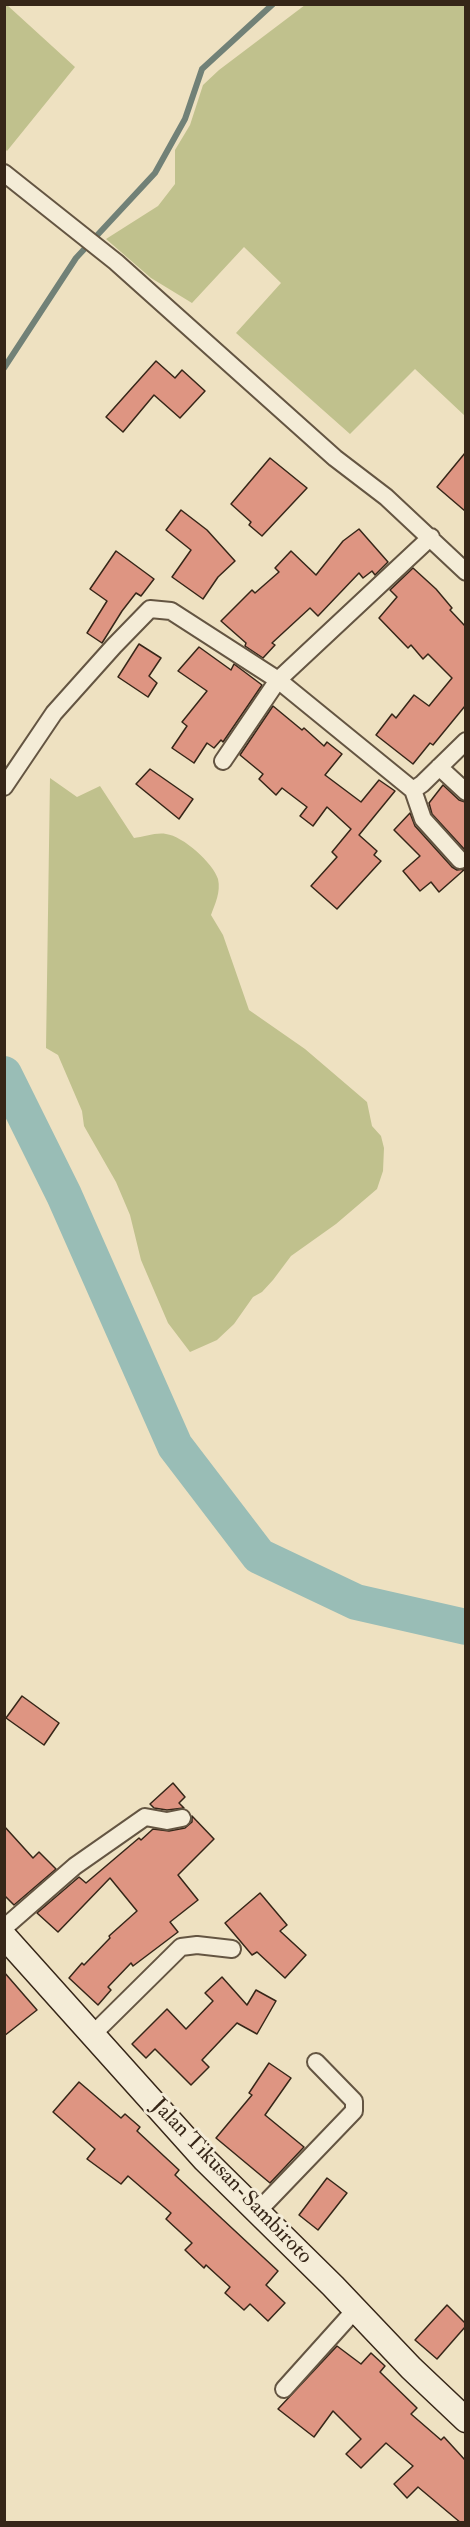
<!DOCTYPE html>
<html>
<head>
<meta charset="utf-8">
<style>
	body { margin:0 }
	#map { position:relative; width:470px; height:2527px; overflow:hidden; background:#eee1c1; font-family:"IM FELL Double Pica",serif }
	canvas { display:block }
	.frame { position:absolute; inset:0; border:6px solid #362618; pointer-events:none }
</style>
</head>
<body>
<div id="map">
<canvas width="470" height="2527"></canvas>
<div class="frame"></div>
</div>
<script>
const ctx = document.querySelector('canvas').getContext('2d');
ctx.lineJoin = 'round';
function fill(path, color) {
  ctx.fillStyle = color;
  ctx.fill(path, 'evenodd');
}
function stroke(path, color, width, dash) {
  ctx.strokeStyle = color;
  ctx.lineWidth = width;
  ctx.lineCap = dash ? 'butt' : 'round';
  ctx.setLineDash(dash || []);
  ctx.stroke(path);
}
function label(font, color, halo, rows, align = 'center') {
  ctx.font = font + ' "IM FELL Double Pica",serif';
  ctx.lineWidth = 6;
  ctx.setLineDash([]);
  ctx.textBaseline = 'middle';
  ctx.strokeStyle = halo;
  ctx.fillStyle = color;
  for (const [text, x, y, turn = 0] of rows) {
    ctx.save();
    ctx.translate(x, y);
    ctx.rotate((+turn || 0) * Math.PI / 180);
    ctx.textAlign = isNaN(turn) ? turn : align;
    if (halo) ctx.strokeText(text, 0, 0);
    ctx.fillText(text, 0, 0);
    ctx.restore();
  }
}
fill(new Path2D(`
	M 7,5 L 75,67 L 7,151 L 4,148 L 4,5 Z
	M 305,5 L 465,5 L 465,416 L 415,369 L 350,434 L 236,333 L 281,283 L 244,247 L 192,303 L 151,278 L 106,239 L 158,206 L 175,184 L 175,150 L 190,125 L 203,85 L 219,70 Z
	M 50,778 L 77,797 L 100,786 L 134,838 C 143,837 157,832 166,834 C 183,836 213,863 218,879 C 221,892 215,904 211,915 L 223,935 L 249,1010 L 305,1049 L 367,1102 L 372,1126 L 381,1136 L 384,1148 L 383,1171 L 377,1189 L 336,1224 L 291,1256 L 273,1280 L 262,1292 L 253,1297 L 234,1324 L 217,1340 L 190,1352 L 168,1323 L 141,1260 L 130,1215 L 116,1182 L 84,1126 L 82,1111 L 58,1055 L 46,1048 Z`), '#c0c18d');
stroke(new Path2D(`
	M 4,368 L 76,258 L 155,173 L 185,119 L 202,69 L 273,4`), '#718177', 6);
stroke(new Path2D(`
	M 4,1074 L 64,1195 L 175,1446 L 259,1556 L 356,1602 L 466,1627`), '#99bdb6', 36);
const building = new Path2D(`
	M 156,361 L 175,378 L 182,370 L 205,391 L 180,418 L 154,395 L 123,432 L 106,417 Z
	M 465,453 L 465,511 L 437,487 Z
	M 270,458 L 307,488 L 262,536 L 249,525 L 251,522 L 231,504 Z
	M 181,510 L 207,530 L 235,561 L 218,577 L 203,599 L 172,577 L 191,550 L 166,530 Z
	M 359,529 L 388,562 L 375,575 L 372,571 L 363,578 L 359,573 L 318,616 L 310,608 L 272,643 L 275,645 L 263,658 L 245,646 L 246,643 L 221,621 L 252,590 L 255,593 L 279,572 L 275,568 L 291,551 L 316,575 L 343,541 Z
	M 116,551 L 154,579 L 141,596 L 136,593 L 122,611 L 102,643 L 87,633 L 107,601 L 90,589 Z
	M 413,568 L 436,589 L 452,608 L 450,610 L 465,626 L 465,706 L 433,745 L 430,743 L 413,764 L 376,735 L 392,714 L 396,718 L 414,695 L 429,706 L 452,678 L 428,654 L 423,659 L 411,645 L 408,648 L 379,618 L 397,597 L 390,590 Z
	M 139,644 L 161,658 L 149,676 L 157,683 L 148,697 L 118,677 Z
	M 199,647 L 231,670 L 234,664 L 262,685 L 223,742 L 221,740 L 214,748 L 207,743 L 194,763 L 172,748 L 187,726 L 182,722 L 207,691 L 178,671 Z
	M 273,706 L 302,730 L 304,728 L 324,746 L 327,742 L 342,754 L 325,775 L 361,802 L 379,780 L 395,791 L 359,835 L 377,851 L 374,855 L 381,861 L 337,909 L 311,886 L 337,857 L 332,852 L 351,829 L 327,807 L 313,826 L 300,816 L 307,807 L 282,788 L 276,795 L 259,779 L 263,774 L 240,755 Z
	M 150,769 L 193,799 L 179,819 L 136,784 Z
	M 443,785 L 459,800 L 465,802 L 465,850 L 432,814 L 429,803 Z
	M 410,813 L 415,826 L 452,867 L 457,870 L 465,869 L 439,892 L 431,882 L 420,891 L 403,871 L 420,856 L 394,830 Z
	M 22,1696 L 59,1723 L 44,1745 L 6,1718 Z
	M 173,1783 L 185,1797 L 179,1803 L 184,1808 L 167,1810 L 154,1808 L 150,1804 Z
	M 192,1816 L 214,1839 L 178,1875 L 198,1900 L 170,1922 L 178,1932 L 133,1966 L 131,1963 L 108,1987 L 111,1990 L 98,2005 L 69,1978 L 82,1963 L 84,1965 L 110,1938 L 109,1936 L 137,1911 L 110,1878 L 58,1932 L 37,1913 L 79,1877 L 86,1883 L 139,1838 L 141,1840 L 153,1829 L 169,1831 L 185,1828 L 192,1822 Z
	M 4,1826 L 33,1858 L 39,1852 L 56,1869 L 14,1905 L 4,1895 Z
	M 260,1893 L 287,1925 L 280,1931 L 306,1955 L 285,1978 L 257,1952 L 252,1955 L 225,1923 Z
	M 4,1972 L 37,2010 L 4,2036 Z
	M 222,1977 L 247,2005 L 256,1990 L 276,2001 L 257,2034 L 237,2023 L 202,2060 L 209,2067 L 191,2085 L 155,2049 L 146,2058 L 132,2044 L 167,2009 L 186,2029 L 213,2001 L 205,1993 Z
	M 269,2063 L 291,2078 L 265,2115 L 304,2147 L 270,2183 L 216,2138 L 252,2095 L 249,2093 Z
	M 79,2082 L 121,2118 L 125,2114 L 140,2127 L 137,2131 L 179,2170 L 175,2175 L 278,2271 L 266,2285 L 285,2303 L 268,2321 L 250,2304 L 244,2310 L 225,2293 L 230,2287 L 206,2265 L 204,2268 L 185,2250 L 192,2243 L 166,2219 L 171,2213 L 128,2176 L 121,2184 L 87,2159 L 95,2149 L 53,2112 Z
	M 327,2178 L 347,2193 L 318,2230 L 299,2215 Z
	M 447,2305 L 465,2323 L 465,2327 L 437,2359 L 415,2340 Z
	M 337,2346 L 361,2364 L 371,2353 L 385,2366 L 380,2372 L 417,2408 L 411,2414 L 441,2440 L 444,2437 L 465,2460 L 465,2523 L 461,2523 L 418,2487 L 407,2498 L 394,2484 L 413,2466 L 386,2443 L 361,2468 L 346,2454 L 361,2439 L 333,2411 L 314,2437 L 278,2409 Z`);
fill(building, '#de9582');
stroke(building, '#362618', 1.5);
const street = new Path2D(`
	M 4,173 L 116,262 L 335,458 L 386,497 L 466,572
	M 223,761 L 278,680 L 431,537
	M 439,767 L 466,792
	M 4,787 L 54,713 L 114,646 L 150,609 L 171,611 L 278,680 L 413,790 L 422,784 L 466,741
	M 413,790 L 423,819 L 460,860
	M 4,1928 L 75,1866 L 145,1817 L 167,1821 L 182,1818
	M 92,2035 L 181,1947 L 197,1945 L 232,1949
	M 257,2212 L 354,2111 L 354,2101 L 316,2062
	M 284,2389 L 355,2310`);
const secondary = new Path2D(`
	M 4,1936 L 205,2160 L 333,2286 L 411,2368 L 466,2420`);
stroke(street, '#645542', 20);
stroke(secondary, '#362618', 27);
stroke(street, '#f4ecd7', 16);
stroke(secondary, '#f4ecd7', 24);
label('22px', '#362618', '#f4ecd7', [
	["Jalan Tikusan-Sambiroto",231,2182,46]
]);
</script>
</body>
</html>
